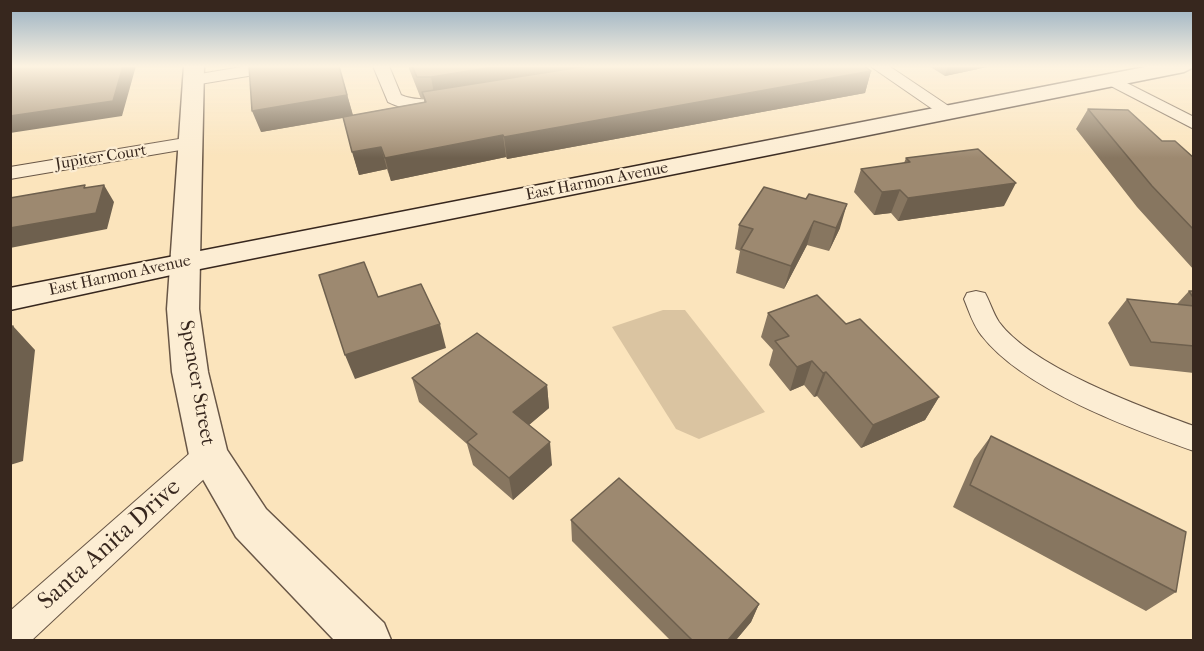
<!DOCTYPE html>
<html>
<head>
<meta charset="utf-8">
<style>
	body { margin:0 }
	#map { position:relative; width:1204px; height:651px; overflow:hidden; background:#fbe4bc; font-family:"IM FELL French Canon",serif }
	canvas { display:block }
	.frame { position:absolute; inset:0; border:12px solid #37271e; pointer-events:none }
</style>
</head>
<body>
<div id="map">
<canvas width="1204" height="651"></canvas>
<div class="frame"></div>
</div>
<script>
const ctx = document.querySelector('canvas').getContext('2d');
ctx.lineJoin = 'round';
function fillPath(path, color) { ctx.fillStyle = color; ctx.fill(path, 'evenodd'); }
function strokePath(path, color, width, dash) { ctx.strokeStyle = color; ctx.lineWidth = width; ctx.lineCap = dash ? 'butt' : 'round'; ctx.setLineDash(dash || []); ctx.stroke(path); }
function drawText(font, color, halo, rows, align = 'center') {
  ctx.font = font + ' "IM FELL French Canon",serif'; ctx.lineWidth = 4.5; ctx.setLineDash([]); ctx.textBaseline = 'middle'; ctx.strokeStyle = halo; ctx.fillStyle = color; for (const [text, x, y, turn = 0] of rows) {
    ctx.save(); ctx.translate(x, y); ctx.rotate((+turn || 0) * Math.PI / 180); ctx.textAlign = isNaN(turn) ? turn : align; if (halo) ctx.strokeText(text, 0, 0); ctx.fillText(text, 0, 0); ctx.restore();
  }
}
const green = new Path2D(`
	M 663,310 L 685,310 L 765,412 L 699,439 L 676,429 L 612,327 Z`);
const minor = new Path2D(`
	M 247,66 L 286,66 L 278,71 L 194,85 L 186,80 L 194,75 Z
	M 373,66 L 389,66 L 401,95 C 417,103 444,96 452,105 C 441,119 402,109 388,102 Z
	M 870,66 L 889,66 L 959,113 L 950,118 L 944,117 Z
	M 1113,76 L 1194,117 L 1194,129 L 1107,84 L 1105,81 L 1107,78 Z
	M 191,137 L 200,143 L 198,147 L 10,179 L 10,167 Z
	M 976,291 L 985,293 C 990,302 993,313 999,322 C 1032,367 1141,407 1194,426 L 1194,451 C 1131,429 1023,389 982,336 C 973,325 969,311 964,299 L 967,293 Z
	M 209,442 L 220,446 L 224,455 L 220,464 L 32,640 L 10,640 L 10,611 L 198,446 Z`);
const tertiary = new Path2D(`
	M 184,66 L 204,66 L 199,309 L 208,372 L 227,450 L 266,509 L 384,623 L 391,640 L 334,640 L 236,537 L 189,455 L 172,372 L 167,309 Z`);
const secondary = new Path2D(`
	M 1150,66 L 1194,67 L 1184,72 L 185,272 L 10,310 L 10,288 Z`);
const wall = new Path2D(`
	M 339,66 L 353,115 L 424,102 L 424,99 L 421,99 L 408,66 L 864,66 L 871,71 L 865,93 L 507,159 L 506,157 L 391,181 L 387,169 L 359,175 L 343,118 L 261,132 Z
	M 929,66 L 992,66 L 945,76 Z
	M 1088,109 L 1162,141 L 1194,158 L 1194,270 L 1137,207 L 1076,129 Z
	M 906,158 L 1004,206 L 898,221 L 891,213 L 874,215 L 854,192 L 861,169 L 904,163 Z
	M 764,187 L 840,228 L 829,251 L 807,245 L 784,289 L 736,273 L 740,251 L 735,249 L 739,225 Z
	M 1189,291 L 1194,291 L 1194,373 L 1130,366 L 1108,323 L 1127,299 L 1177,304 Z
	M 768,313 L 846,324 L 939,397 L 925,420 L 861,448 L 817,396 L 814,397 L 804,385 L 790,391 L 769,365 L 773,350 L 761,337 Z
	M 412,378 L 547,385 L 549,408 L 529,425 L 552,465 L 513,500 L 473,465 L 467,444 L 419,402 Z
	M 991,436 L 1176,592 L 1146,611 L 953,507 L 974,459 Z
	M 571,520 L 759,604 L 751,622 L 736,640 L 670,640 L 572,541 Z`);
const shadedWall = new Path2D(`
	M 123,66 L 136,66 L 122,116 L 10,133 L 10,116 Z
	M 339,66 L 353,116 L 261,132 L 252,111 Z
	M 500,66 L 629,66 L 435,99 L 431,77 Z
	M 948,66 L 992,66 L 945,76 Z
	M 871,71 L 865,93 L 507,159 L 504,137 Z
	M 503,135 L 506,157 L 391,181 L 385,158 Z
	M 381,147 L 387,169 L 359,175 L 352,152 Z
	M 1016,183 L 1004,206 L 898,221 L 908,198 Z
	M 104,185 L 114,202 L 107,229 L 10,248 L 10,228 Z
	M 900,190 L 891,213 L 874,215 L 882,192 Z
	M 847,204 L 840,228 L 829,251 L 836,228 Z
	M 814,221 L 807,245 L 784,289 L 791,266 Z
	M 440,324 L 446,348 L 355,379 L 345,355 Z
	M 13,326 L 35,350 L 23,461 L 10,465 L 10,345 Z
	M 812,361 L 804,385 L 790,391 L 797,367 Z
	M 826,372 L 817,396 L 814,397 L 823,373 Z
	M 547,385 L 549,408 L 517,435 L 513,412 Z
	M 939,397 L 925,420 L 861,448 L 873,425 Z
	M 550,442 L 552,465 L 513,500 L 509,478 Z
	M 759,604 L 751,622 L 736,640 L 728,640 Z`);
const building = new Path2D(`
	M 10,66 L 123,66 L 113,101 L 10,116 Z
	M 249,66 L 339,66 L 347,95 L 252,111 Z
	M 412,66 L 500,66 L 431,77 L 417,77 Z
	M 587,66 L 864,66 L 871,71 L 504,137 L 503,135 L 385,158 L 381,147 L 352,152 L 343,117 L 426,102 L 422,92 Z
	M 1088,109 L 1128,110 L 1162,141 L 1175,141 L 1194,158 L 1194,230 L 1152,186 Z
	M 978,149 L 1016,183 L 908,198 L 900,190 L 882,192 L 861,169 L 910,162 L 906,158 Z
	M 85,185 L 84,188 L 104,185 L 96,213 L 10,228 L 10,198 Z
	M 764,187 L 806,199 L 809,194 L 847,204 L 836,228 L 814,221 L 791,266 L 741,249 L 753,229 L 739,225 Z
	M 364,262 L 378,297 L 421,284 L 440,324 L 345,355 L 319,275 Z
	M 1189,291 L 1194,291 L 1194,299 Z
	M 817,295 L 846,324 L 860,319 L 939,397 L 873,425 L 826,372 L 823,373 L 812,361 L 797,367 L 775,341 L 789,336 L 768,313 Z
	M 1127,299 L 1194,306 L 1194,346 L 1151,342 Z
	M 13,326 L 10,345 L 10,327 Z
	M 477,333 L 547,385 L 513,412 L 550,442 L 509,478 L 467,442 L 477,434 L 412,378 Z
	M 991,436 L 1186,532 L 1176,592 L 970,485 Z
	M 619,478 L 759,604 L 728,640 L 692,640 L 571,520 Z`);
const farStreetnames = [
	["Jupiter Court",101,158,-9],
	["East Harmon Avenue",597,182,-11],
	["East Harmon Avenue",120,276,-12]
];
const streetNames = [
	["Spencer Street",196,383,80]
];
const nearStreetnames = [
	["Santa Anita Drive",110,545,-42]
];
fillPath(green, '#dac4a1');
strokePath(minor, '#685646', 2);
strokePath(tertiary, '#685646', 3);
strokePath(secondary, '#37271e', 3);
fillPath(minor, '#fcedd3');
fillPath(tertiary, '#fcedd3');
fillPath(secondary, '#fcedd3');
fillPath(wall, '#877660');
fillPath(shadedWall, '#6e604e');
fillPath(building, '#9d8970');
strokePath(building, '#6e604e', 1.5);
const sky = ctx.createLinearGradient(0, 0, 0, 158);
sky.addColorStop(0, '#95aec1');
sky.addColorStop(0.42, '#fdf3e1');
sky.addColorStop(1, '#fdf3e100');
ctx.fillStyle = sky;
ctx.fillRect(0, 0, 1204, 158);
drawText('16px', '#37271e', '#fcedd3', farStreetnames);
drawText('20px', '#37271e', '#fcedd3', streetNames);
drawText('24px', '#37271e', '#fcedd3', nearStreetnames);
</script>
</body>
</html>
